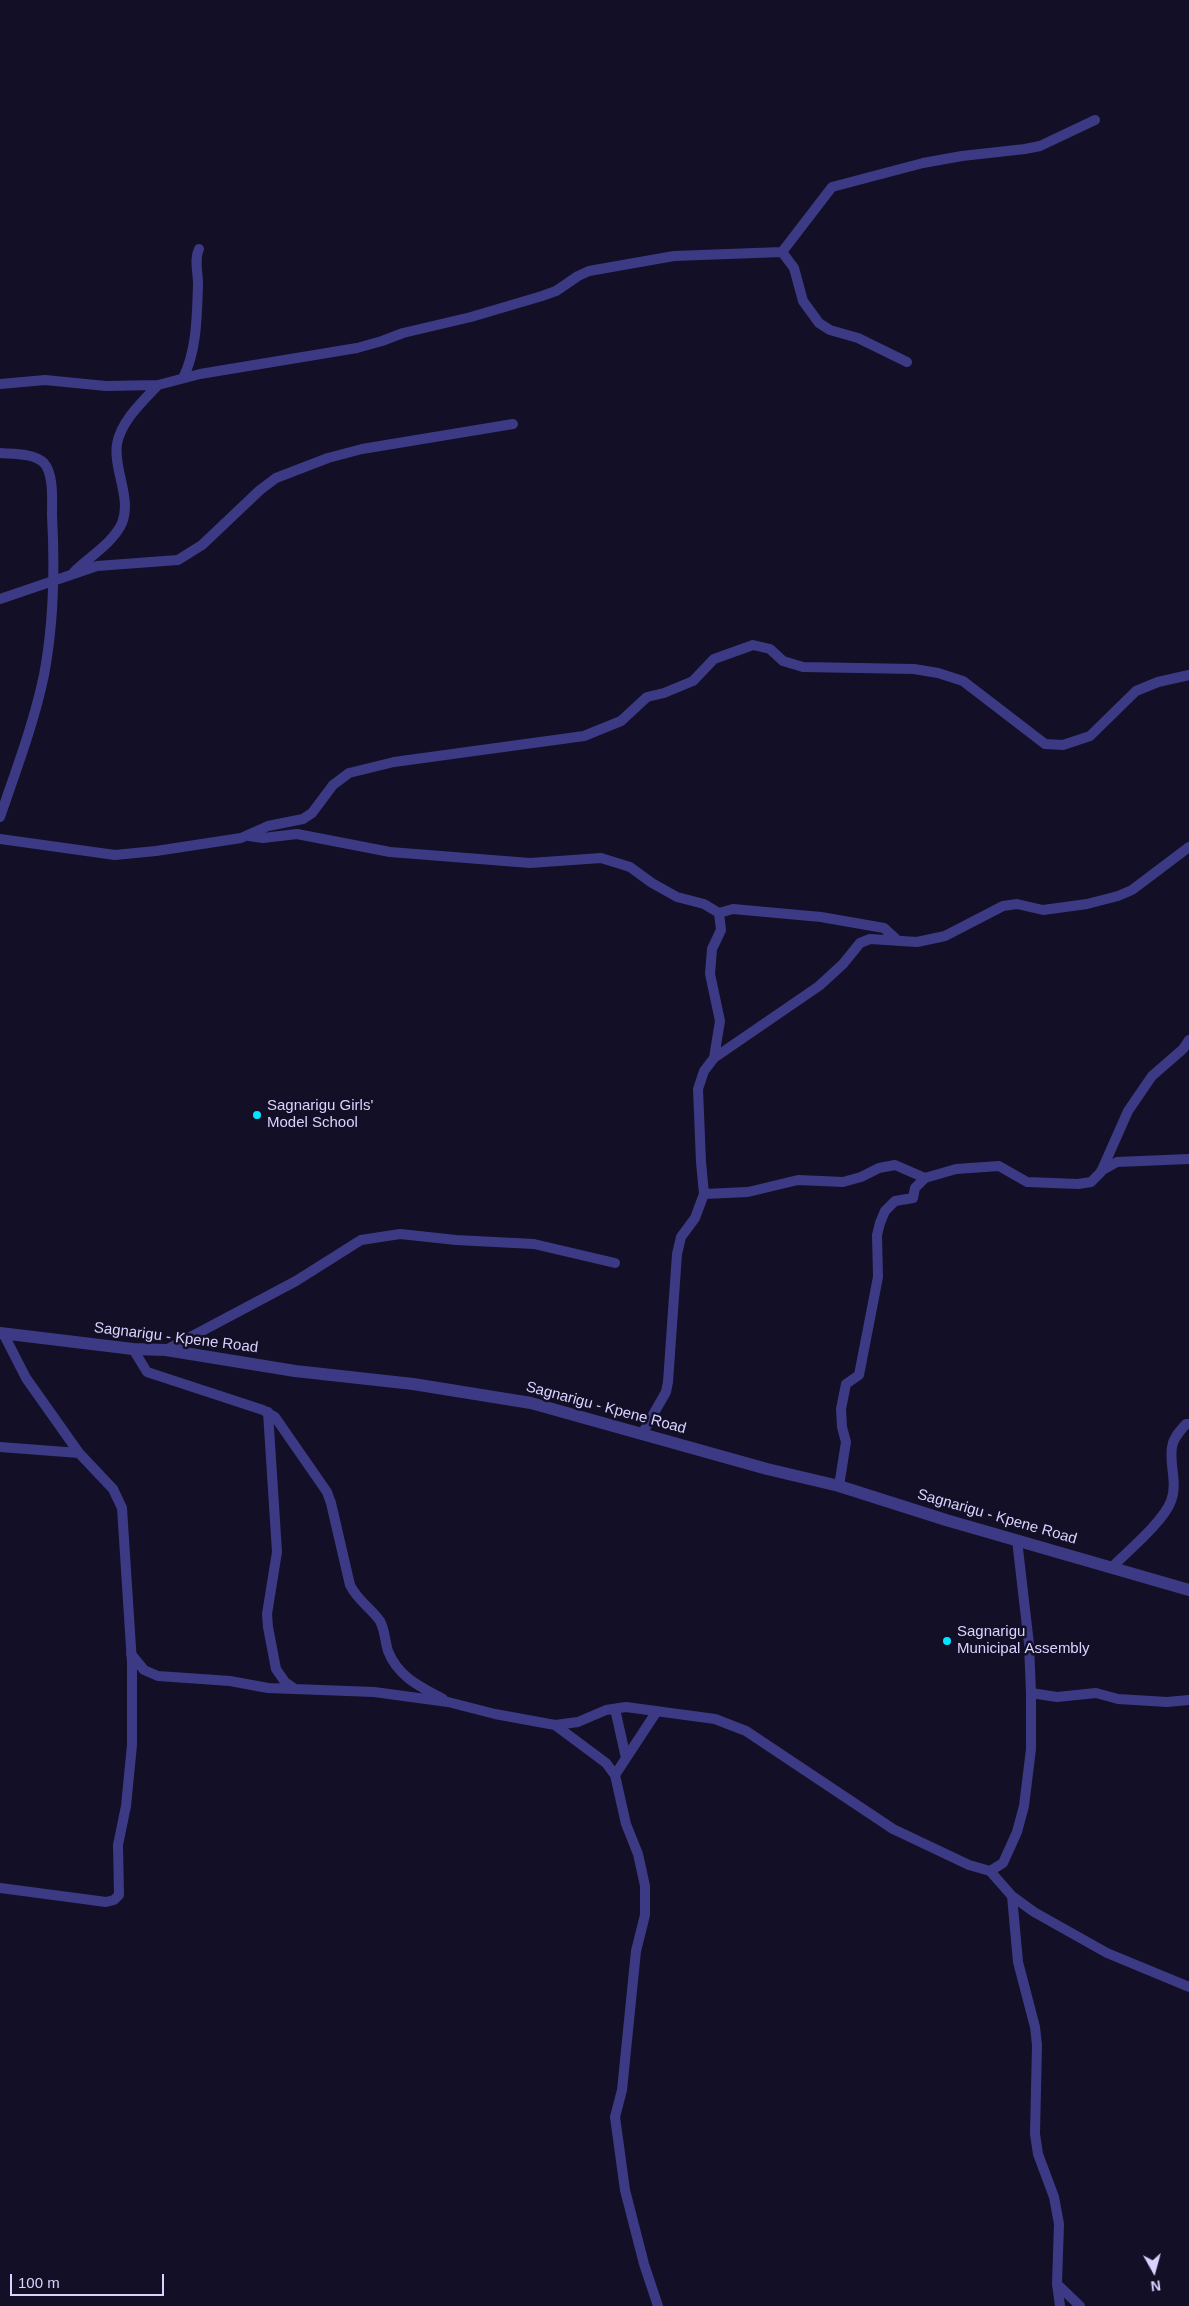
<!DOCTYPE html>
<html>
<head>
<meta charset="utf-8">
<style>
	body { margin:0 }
	#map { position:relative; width:1189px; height:2306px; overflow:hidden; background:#130f26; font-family:Arial,sans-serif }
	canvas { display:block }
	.north { position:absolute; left:1129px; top:2246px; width:50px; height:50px; -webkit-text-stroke:4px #130f26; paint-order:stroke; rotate:173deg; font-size:14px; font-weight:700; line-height:20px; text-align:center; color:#d9d4ff }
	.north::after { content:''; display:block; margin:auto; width:18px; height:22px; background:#d9d4ff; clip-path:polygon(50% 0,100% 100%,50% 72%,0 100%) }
	.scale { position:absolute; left:10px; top:2274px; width:154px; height:22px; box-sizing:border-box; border:2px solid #d9d4ff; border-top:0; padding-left:6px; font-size:15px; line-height:18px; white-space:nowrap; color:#d9d4ff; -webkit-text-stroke:4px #130f26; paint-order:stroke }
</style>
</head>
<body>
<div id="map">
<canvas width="1189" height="2306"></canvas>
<div class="north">N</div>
<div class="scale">100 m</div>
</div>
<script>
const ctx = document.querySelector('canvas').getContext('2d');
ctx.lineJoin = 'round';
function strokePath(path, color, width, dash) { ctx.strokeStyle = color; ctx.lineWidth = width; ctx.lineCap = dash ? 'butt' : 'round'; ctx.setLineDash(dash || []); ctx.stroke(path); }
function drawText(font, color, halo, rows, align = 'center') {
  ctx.font = font + ' Arial,sans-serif'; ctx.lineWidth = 5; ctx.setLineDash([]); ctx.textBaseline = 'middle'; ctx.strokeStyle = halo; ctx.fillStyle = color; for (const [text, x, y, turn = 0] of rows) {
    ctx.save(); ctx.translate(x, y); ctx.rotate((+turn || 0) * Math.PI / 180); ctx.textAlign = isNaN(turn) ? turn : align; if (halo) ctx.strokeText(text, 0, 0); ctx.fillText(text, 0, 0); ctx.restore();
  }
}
const minor = new Path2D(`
	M 782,252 L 794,268 L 803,301 L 819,323 L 830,330 L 858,338 L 907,362
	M 183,378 C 197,351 197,314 198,284 C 198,272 194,259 199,249
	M 0,384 L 45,380 L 106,386 L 158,385 L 200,374 L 357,348 L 382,341 L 403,333 L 471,317 L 542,296 L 556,291 L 578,276 L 589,271 L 674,256 L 782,252 L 832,187 L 923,163 L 962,156 L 1025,149 L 1040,146 L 1095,120
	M 0,453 C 13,454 34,453 44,463 C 54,474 52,501 52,515 C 55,569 54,622 44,675 C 34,723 16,770 0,817
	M 74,572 C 89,557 113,543 122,523 C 132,498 113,469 117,444 C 121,421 143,401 158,385
	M 0,599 L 97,566 L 178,560 L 202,545 L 260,490 L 276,478 L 328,458 L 362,449 L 513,424
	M 249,836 L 263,838 L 297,834 L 390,852 L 530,863 L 601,858 L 630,867 L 652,883 L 677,897 L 704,904 L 719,913 L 721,930 L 712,949 L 710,974 L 720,1021 L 714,1058 L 704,1071 L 698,1089 L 701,1162 L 704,1194 L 695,1218 L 681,1237 L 677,1254 L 668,1382 L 666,1392 L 642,1434
	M 0,839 L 115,855 L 156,851 L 241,838 L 268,826 L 303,819 L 312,813 L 333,785 L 349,773 L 394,762 L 584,736 L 621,721 L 647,697 L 664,693 L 693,681 L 714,659 L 753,645 L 770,649 L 783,661 L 803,667 L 914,669 L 938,673 L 963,681 L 1045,744 L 1063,745 L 1090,736 L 1136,691 L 1158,682 L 1189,675
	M 719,913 L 733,909 L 821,917 L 884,928 L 896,939
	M 714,1058 L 819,986 L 843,964 L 860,943 L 870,939 L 917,942 L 945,936 L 1003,906 L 1017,904 L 1043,910 L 1087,904 L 1118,896 L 1132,890 L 1189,847
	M 1101,1171 L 1117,1162 L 1189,1159
	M 704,1194 L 748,1192 L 798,1180 L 843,1182 L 861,1177 L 879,1168 L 895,1165 L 925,1178
	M 133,1349 L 147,1372 L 263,1410 L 275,1417 L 327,1492 L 331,1503 L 350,1585 C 357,1600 371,1608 380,1621 C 385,1630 385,1642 388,1651 C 398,1677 421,1687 443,1699
	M 166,1350 L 296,1281 L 361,1240 L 400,1234 L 456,1240 L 534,1244 L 615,1263
	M 268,1412 L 277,1552 L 267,1614 L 268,1627 L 276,1669 L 285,1682 L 295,1689
	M 0,1447 L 79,1453
	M 839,1486 L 846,1442 L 842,1427 L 841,1409 L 846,1384 L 859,1375 L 878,1277 L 877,1235 L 880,1223 L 885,1211 L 895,1201 L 913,1198 L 915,1188 L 925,1178 L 956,1169 L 999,1166 L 1027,1182 L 1078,1184 L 1091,1182 L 1101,1172 L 1128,1111 L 1152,1076 L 1183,1049 L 1189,1040
	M 1112,1567 C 1127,1552 1164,1521 1171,1501 C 1178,1483 1169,1465 1172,1447 C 1173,1438 1180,1431 1186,1424 L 1189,1424
	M 131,1654 L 144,1670 L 158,1676 L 230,1681 L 268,1688 L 374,1692 L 448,1702 L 495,1714 L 555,1725 L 578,1722 L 606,1710 L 626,1707 L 715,1719 L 746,1731 L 893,1829 L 969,1865 L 990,1871 L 1012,1896 L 1034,1912 L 1107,1953 L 1189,1987
	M 1031,1693 L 1057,1697 L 1096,1693 L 1118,1699 L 1167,1702 L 1189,1700
	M 615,1709 L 626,1758
	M 555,1725 L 606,1763 L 615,1775 L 626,1824 L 638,1854 L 645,1886 L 645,1915 L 636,1951 L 622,2090 L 615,2117 L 625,2190 L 644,2264 L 658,2306
	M 615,1775 L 657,1711
	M 990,1871 L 1003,1863 L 1017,1832 L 1024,1806 L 1031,1749 L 1031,1693 L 1029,1644 L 1017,1540
	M 0,1888 L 106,1902 L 114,1900 L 119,1895 L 118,1845 L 126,1806 L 132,1745 L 132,1663 L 122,1508 L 113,1489 L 79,1453 L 26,1378 L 3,1333
	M 1012,1896 L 1018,1962 L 1035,2027 L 1037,2045 L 1035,2134 L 1038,2154 L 1054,2197 L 1059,2224 L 1057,2284 L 1060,2306
	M 1057,2284 L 1080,2306`);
const tertiary = new Path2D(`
	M 0,1333 L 133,1349 L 166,1350 L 295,1371 L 413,1384 L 531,1403 L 767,1469 L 839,1486 L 946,1520 L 1189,1590`);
const markers = [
	[257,1115,5,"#00e5ff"],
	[947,1641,5,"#00e5ff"]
];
const poiNames = [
	["Sagnarigu Girls'",267,1106],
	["Model School",267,1123],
	["Sagnarigu",957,1632],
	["Municipal Assembly",957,1649]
];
const streetNames = [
	["Sagnarigu - Kpene Road",176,1338,7],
	["Sagnarigu - Kpene Road",606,1408,15],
	["Sagnarigu - Kpene Road",997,1517,16]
];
strokePath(minor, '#3d3a85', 10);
strokePath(tertiary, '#3d3a85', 12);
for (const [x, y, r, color] of markers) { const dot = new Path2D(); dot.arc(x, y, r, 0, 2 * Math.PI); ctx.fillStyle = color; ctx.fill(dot); strokePath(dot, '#130f26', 2); }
drawText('15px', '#d9d4ff', '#130f26', poiNames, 'left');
drawText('15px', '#d9d4ff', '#130f26', streetNames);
</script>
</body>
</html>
